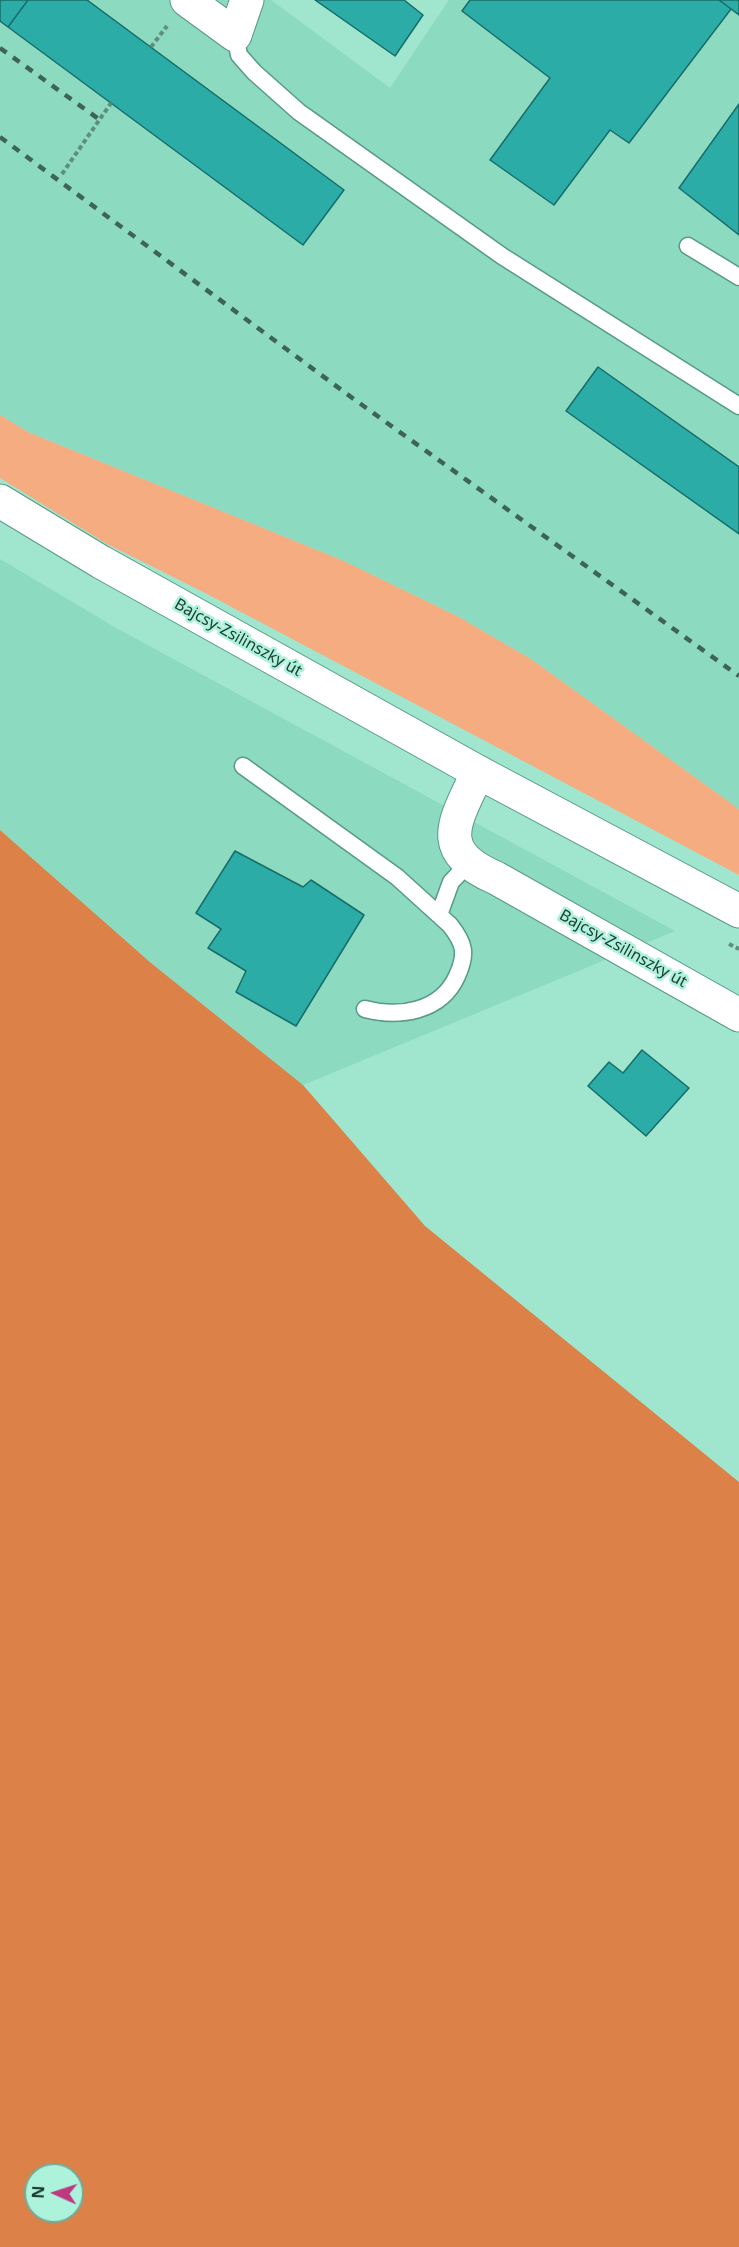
<!DOCTYPE html>
<html>
<head>
<meta charset="utf-8">
<style>
	body { margin:0 }
	#map { position:relative; width:739px; height:2247px; overflow:hidden; background:#a0e5cd; font-family:"Noto Sans",sans-serif }
	canvas { display:block }
	.north { position:absolute; left:24px; top:2163px; width:60px; height:60px; box-sizing:border-box; background:#adf2da; border:2px solid #74a997; border-radius:50%; rotate:273deg; font-size:16px; font-weight:700; line-height:24px; text-align:center; color:#1f3b32 }
	.north::after { content:''; display:block; margin:auto; width:21px; height:27px; background:#bd3a80; clip-path:polygon(50% 0,100% 100%,50% 72%,0 100%) }
</style>
</head>
<body>
<div id="map">
<canvas width="739" height="2247"></canvas>
<div class="north">N</div>
</div>
<script>
const ctx = document.querySelector('canvas').getContext('2d');
ctx.lineJoin = 'round';
function fillPath(path, color) { ctx.fillStyle = color; ctx.fill(path, 'evenodd'); }
function strokePath(path, color, width, dash) { ctx.strokeStyle = color; ctx.lineWidth = width; ctx.lineCap = dash ? 'butt' : 'round'; ctx.setLineDash(dash || []); ctx.stroke(path); }
function drawText(font, color, halo, rows, align = 'center') {
  ctx.font = font + ' "Noto Sans",sans-serif'; ctx.lineWidth = 5; ctx.setLineDash([]); ctx.textBaseline = 'middle'; ctx.strokeStyle = halo; ctx.fillStyle = color; for (const [text, x, y, turn = 0] of rows) {
    ctx.save(); ctx.translate(x, y); ctx.rotate((+turn || 0) * Math.PI / 180); ctx.textAlign = isNaN(turn) ? turn : align; if (halo) ctx.strokeText(text, 0, 0); ctx.fillText(text, 0, 0); ctx.restore();
  }
}
const built = new Path2D(`
	M 0,0 L 271,0 L 390,88 L 449,0 L 739,0 L 739,809 L 531,659 L 459,617 L 344,561 L 28,432 L 0,415 Z
	M 0,559 L 118,629 L 675,931 L 303,1085 L 151,963 L 0,830 Z`);
const green = new Path2D(`
	M 0,415 L 28,432 L 344,561 L 459,617 L 531,659 L 739,809 L 739,875 L 207,594 L 107,544 L 0,478 Z`);
const forest = new Path2D(`
	M 0,830 L 151,963 L 303,1085 L 425,1226 L 739,1482 L 739,2247 L 0,2247 ZM 36,2175 L 72,2175 L 72,2211 L 36,2211 Z`);
const building = new Path2D(`
	M 0,0 L 28,0 L 8,27 L 0,21 Z
	M 28,0 L 87,0 L 344,190 L 303,245 L 8,27 Z
	M 315,0 L 404,0 L 423,15 L 395,56 Z
	M 470,0 L 719,0 L 731,9 L 629,143 L 610,130 L 554,205 L 490,160 L 550,78 L 462,11 Z
	M 719,0 L 739,0 L 739,15 Z
	M 739,104 L 739,235 L 679,188 Z
	M 598,367 L 739,467 L 739,534 L 566,411 Z
	M 235,851 L 303,887 L 311,880 L 364,915 L 296,1026 L 236,992 L 246,971 L 208,948 L 221,929 L 196,913 Z
	M 642,1050 L 689,1088 L 646,1136 L 588,1086 L 609,1062 L 623,1073 Z`);
const path = new Path2D(`
	M 151,47 L 167,26
	M 62,174 L 111,103
	M 729,944 L 739,949`);
const service = new Path2D(`
	M 235,35 L 239,55 L 254,72 L 299,112 L 502,256 L 739,406
	M 688,246 L 739,277
	M 243,766 L 397,877 L 450,925 C 465,944 467,954 457,976 C 441,1012 399,1018 365,1009
	M 439,915 L 451,882 L 469,863`);
const minor = new Path2D(`
	M 478,772 C 456,820 432,851 496,878 L 739,1015`);
const tertiary = new Path2D(`
	M 187,0 L 235,35 L 247,0`);
const primary = new Path2D(`
	M 0,501 L 101,562 L 478,772 L 739,911`);
const rail = new Path2D(`
	M 0,48 L 100,120
	M 0,137 L 351,397 L 739,676`);
const streetNames = [
	["Bajcsy-Zsilinszky út",238,638,29],
	["Bajcsy-Zsilinszky út",623,949,29]
];
fillPath(built, '#8cdac0');
fillPath(green, '#f6ac81');
fillPath(forest, '#dc8147');
fillPath(building, '#2baca7');
strokePath(building, '#176d6a', 1.5);
strokePath(service, '#579a85', 19);
strokePath(minor, '#579a85', 35);
strokePath(tertiary, '#579a85', 35);
strokePath(primary, '#579a85', 35);
strokePath(path, '#5e8e7e', 4, [4.5, 3]);
strokePath(service, '#fff', 16);
strokePath(minor, '#fff', 33);
strokePath(tertiary, '#fff', 33);
strokePath(primary, '#fff', 33);
strokePath(rail, '#3e6357', 4.5, [8, 8]);
drawText('16px', '#1f3b32', '#adf2da', streetNames);
</script>
</body>
</html>
